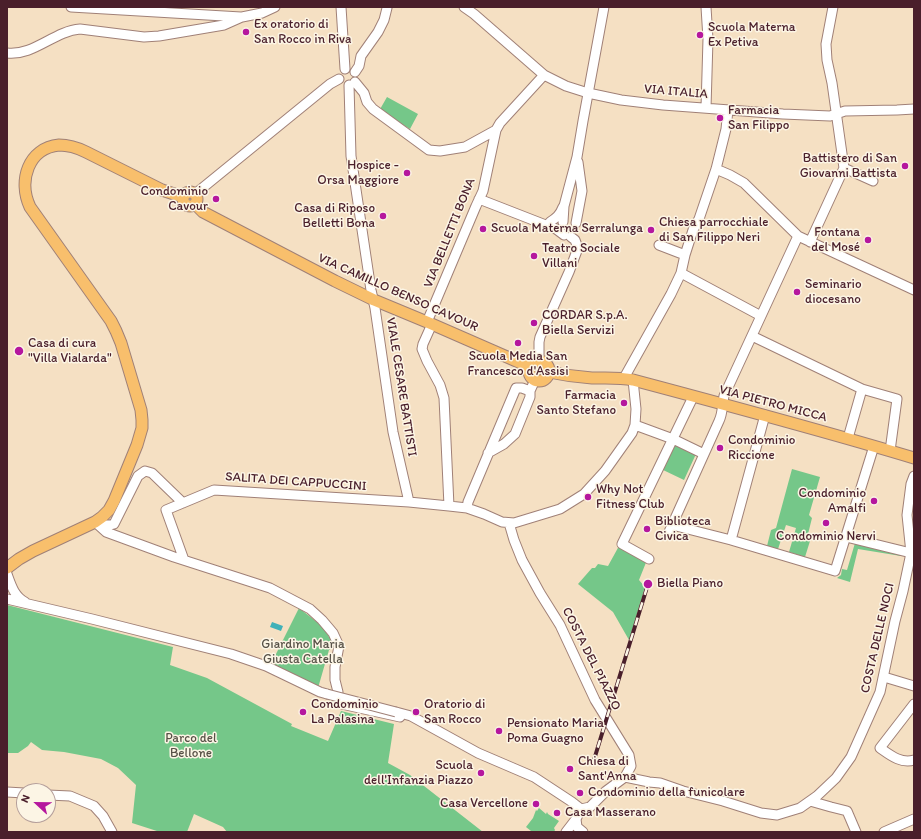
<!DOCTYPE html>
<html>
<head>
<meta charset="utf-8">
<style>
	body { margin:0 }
	#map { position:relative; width:921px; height:839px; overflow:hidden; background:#f5e0c3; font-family:Itim,sans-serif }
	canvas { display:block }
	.frame { position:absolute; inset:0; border:8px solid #4a1f2b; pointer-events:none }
	.north { position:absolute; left:16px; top:783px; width:40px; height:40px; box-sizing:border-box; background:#fcf5e5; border:1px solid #b59f9b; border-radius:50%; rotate:292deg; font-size:11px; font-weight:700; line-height:16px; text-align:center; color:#4a1f2b }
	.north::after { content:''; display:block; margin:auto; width:14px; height:18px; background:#b5179e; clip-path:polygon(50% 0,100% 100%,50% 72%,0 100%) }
</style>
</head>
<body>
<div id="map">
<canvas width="921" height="839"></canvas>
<div class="frame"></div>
<div class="north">N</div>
</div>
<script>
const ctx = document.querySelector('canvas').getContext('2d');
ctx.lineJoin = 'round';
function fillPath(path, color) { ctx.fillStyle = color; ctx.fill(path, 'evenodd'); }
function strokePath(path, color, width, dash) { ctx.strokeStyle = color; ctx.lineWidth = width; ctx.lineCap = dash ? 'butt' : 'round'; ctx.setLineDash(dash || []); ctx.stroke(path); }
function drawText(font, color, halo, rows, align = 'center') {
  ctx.font = font + ' Itim,sans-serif'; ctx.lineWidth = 3; ctx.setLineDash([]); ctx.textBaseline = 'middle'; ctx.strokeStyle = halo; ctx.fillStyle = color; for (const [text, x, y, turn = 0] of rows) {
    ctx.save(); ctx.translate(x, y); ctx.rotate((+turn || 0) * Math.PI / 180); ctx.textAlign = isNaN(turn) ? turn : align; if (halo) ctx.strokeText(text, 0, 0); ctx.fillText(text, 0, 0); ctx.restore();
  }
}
const green = new Path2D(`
	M 387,97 L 418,114 L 410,129 L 379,111 Z
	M 673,444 L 696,454 L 684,480 L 661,469 Z
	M 792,469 L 820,477 L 809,515 L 812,518 L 807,538 L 810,541 L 805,557 L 789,552 L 796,528 L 786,525 L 778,549 L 767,546 L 771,530 L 776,528 Z
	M 855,543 L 902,555 L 901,556 L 858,549 L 850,582 L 837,578 L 841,575 L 842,569 L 847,570 Z
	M 619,546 L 647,560 L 639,580 L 645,587 L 629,640 L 613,612 L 578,584 L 592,568 L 595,568 L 598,564 L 608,566 Z
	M 7,605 L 173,647 L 170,665 L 207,678 L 292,724 L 291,726 L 328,741 L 341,711 L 394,724 L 388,763 L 410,775 L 483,832 L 227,832 L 223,827 L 194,814 L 187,832 L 160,832 L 132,823 L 136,785 L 118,768 L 101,759 L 64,752 L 42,750 L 31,742 L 28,746 L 18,753 L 7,753 Z
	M 299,608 L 322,626 L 335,646 L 329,650 L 318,688 L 271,664 Z
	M 539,808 L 546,814 L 547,812 L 548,814 L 559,821 L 554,828 L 555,830 L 554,832 L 530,832 L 531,831 L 526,827 L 533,818 L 536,810 L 537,811 Z`);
const water = new Path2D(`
	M 272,622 L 283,626 L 281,631 L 270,627 Z`);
const minor = new Path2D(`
	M 71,7 L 241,17
	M 341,7 L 345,69
	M 464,7 L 474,14 L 544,75 L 566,86 L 588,93 L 621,100 L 663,105 L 783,114 L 830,116 L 845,111 L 897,110 L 914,109
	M 7,53 C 34,56 54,31 80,29 L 144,37 L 159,36 L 224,25 L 242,17 L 262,13 L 275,7
	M 355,72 L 359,66 L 361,56 L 378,32 L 384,20 L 387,8
	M 355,82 L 364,93 L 367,102 L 373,109 L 429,150 L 440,151 L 465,147 L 496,130
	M 349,85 L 351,156 L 371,290 L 375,308 L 393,432 L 409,502
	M 706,108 L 708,39 L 706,7
	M 844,168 L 873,181
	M 716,169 L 730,175 L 744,183 L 798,236 L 914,290
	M 195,194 L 330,84 L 339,79
	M 479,199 L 556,229 L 564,235
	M 550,222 C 556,218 560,215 563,207
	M 563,222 L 564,206 L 577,157 L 583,121 L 604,7
	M 576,223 L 582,191 L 578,162
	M 810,242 L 844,168 L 832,83 L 827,60 L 826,44 L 833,7
	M 659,245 L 685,255
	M 681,273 L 761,316
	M 427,322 L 476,206 L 483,191 L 496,130 L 500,123 L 544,75
	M 432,324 L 423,344 L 422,349 L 427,361 L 440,385 L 444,398 L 449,506
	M 752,336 L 862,389 L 848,438
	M 539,361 L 539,342 L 540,337 L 569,272 L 578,248 L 575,240 L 571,237
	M 624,378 L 671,294 L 681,273 L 685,255 L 693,230 L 699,219 L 716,169 L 726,129 L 728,110
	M 862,389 L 897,399 L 890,451
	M 635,425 L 673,439 L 704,454
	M 488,453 L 504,444 L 515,434 L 530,397 L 530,391 L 535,380
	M 914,476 L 911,484 L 907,515 L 911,553 L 914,556
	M 467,508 L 468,502 L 516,388 L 522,388 L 530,391
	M 95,522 L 106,532 L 174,557 L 270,588 L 310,609 L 322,620 L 333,633 L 339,646 L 335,667 L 335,680 L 338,692
	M 97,523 C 104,525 108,526 114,524 L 138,476 L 145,471 L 152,473 L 183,503
	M 509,523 L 514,540 L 522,560 L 540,593 L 560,625 L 595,700 L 629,755 L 631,766 L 625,777 L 606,791 L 590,807 L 581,809
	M 672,525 L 731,540 L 835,571 L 874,446
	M 668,534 L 719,421 C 723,413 722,405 724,396 L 798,236
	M 731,540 L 765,415
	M 649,559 L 622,544 L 693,397
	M 184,560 L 166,510 L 214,490 L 409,502 L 449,506 L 467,508 L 484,514 L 502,522 L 514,523 L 560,509 L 584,494 L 605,471 L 632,433 L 635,425 L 636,409 L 633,380
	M 7,574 C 11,585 14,596 25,602
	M 7,599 L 92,619 L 231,654 L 266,666 L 320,692 L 327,694
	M 884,677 L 914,686
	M 337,701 L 337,703 L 400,717
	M 914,704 L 880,748 C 890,755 901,764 914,760
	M 396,712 L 411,716 L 478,753 L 534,777 L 572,802 L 581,809 L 576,819 L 577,827 L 583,832
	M 625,777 L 649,782 L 660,783 L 683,791 L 723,801 L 761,813 L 777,815 L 800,808 L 817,796 L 836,778 L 851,757 L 880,692 L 895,621 L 903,591 L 911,553 L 846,537
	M 7,792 L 24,793
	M 48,795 L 70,796 L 94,806 L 103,816 L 112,832
	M 810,801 L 831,807 L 847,811 L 856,832
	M 566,832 L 576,819
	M 884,832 L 914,819`);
const major = new Path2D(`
	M183 199a7 7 0 1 1 14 0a7 7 0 1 1-14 0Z
	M 195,204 L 203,212 L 335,281 L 374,300 L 427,322 L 530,367
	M529 371a10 10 0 1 1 20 0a10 10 0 1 1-20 0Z
	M 549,372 C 563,375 577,377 592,378 C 606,378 619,377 633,380 C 727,405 821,430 914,458
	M 7,568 L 19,559 L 33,551 L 95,522 L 102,517 L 109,510 L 114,501 L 137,445 L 142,428 L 142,420 L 141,410 L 121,343 L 116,331 L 111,321 L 30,207 C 18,181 28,148 59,145 C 69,145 78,148 86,152 L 162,190 L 183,197`);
const rail = new Path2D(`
	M 593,763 L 648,584`);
const minorBridge = new Path2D(`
	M 327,694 L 396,712`);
const markers = [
	[246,32,4,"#b5179e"],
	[700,35,4,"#b5179e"],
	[720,118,4,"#b5179e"],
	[905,166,4,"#b5179e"],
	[407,173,4,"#b5179e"],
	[216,199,4,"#b5179e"],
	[383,216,4,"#b5179e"],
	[483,229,4,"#b5179e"],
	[651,230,4,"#b5179e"],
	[868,240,4,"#b5179e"],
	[534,256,4,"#b5179e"],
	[797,292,4,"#b5179e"],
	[534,323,4,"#b5179e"],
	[518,343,4,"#b5179e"],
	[19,351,5,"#b5179e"],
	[624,403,4,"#b5179e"],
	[720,448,4,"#b5179e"],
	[588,497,4,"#b5179e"],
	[874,501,4,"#b5179e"],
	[826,523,4,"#b5179e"],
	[647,529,4,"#b5179e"],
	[648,584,5,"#b5179e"],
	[303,712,4,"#b5179e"],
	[416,712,4,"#b5179e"],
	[499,731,4,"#b5179e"],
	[570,769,4,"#b5179e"],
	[481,773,4,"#b5179e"],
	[580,793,4,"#b5179e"],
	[536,804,4,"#b5179e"],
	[557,813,4,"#b5179e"]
];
const poiNames = [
	["Ex oratorio di",254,25],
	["San Rocco in Riva",254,40],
	["Scuola Materna",708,28],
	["Ex Petiva",708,43],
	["Farmacia",728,111],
	["San Filippo",728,126],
	["Battistero di San",897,159,"right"],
	["Giovanni Battista",897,174,"right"],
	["Hospice -",399,166,"right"],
	["Orsa Maggiore",399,181,"right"],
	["Condominio",208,192,"right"],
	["Cavour",208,207,"right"],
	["Casa di Riposo",375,209,"right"],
	["Belletti Bona",375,224,"right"],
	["Chiesa parrocchiale",659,223],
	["di San Filippo Neri",659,238],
	["Scuola Materna Serralunga",491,229],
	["Fontana",860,233,"right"],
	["del Mosé",860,248,"right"],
	["Teatro Sociale",542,249],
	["Villani",542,264],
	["Seminario",805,285],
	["diocesano",805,300],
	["CORDAR S.p.A.",542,316],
	["Biella Servizi",542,331],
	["Casa di cura",28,344],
	["\"Villa Vialarda\"",28,359],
	["Scuola Media San",518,357,"center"],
	["Francesco d'Assisi",518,372,"center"],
	["Farmacia",616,396,"right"],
	["Santo Stefano",616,411,"right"],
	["Condominio",728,441],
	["Riccione",728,456],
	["Why Not",596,490],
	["Fitness Club",596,505],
	["Condominio",866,494,"right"],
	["Amalfi",866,509,"right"],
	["Biblioteca",655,522],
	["Civica",655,537],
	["Condominio Nervi",826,537,"center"],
	["Biella Piano",657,584],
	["Condominio",311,705],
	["La Palasina",311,720],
	["Oratorio di",424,705],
	["San Rocco",424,720],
	["Pensionato Maria",507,724],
	["Poma Guagno",507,739],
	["Chiesa di",578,762],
	["Sant'Anna",578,777],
	["Scuola",473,766,"right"],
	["dell'Infanzia Piazzo",473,781,"right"],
	["Condominio della funicolare",588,793],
	["Casa Vercellone",528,804,"right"],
	["Casa Masserano",565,813]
];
const streetNames = [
	["VIA ITALIA",676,92,5],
	["VIA BELLETTI BONA",450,233,-68],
	["VIA CAMILLO BENSO CAVOUR",398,293,24],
	["VIALE CESARE BATTISTI",401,387,81],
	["VIA PIETRO MICCA",773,404,15],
	["SALITA DEI CAPPUCCINI",296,482,4],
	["COSTA DELLE NOCI",878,638,-77],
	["COSTA DEL PIAZZO",591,659,63]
];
const parkNames = [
	["Giardino Maria",303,645],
	["Giusta Catella",303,660],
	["Parco del",191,739],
	["Bellone",191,754]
];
fillPath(green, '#75c789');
fillPath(water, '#40b1b8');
strokePath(minor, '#a08077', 11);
strokePath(major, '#a08077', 13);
strokePath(minor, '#fff', 9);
strokePath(major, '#f8bf6c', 11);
strokePath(rail, '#4a1f2b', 4);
strokePath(rail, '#fcf5e5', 2.5, [8]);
strokePath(minorBridge, '#a08077', 11, []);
strokePath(minorBridge, '#fff', 9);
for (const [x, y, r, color] of markers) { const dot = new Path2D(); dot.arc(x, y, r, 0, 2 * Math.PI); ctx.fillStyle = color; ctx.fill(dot); strokePath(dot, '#fcf5e5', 1.5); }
drawText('13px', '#4a1f2b', '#fcf5e5', poiNames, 'left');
drawText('13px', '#4a1f2b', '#fcf5e5', streetNames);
drawText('13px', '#575147', '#fcf5e5', parkNames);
</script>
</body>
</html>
